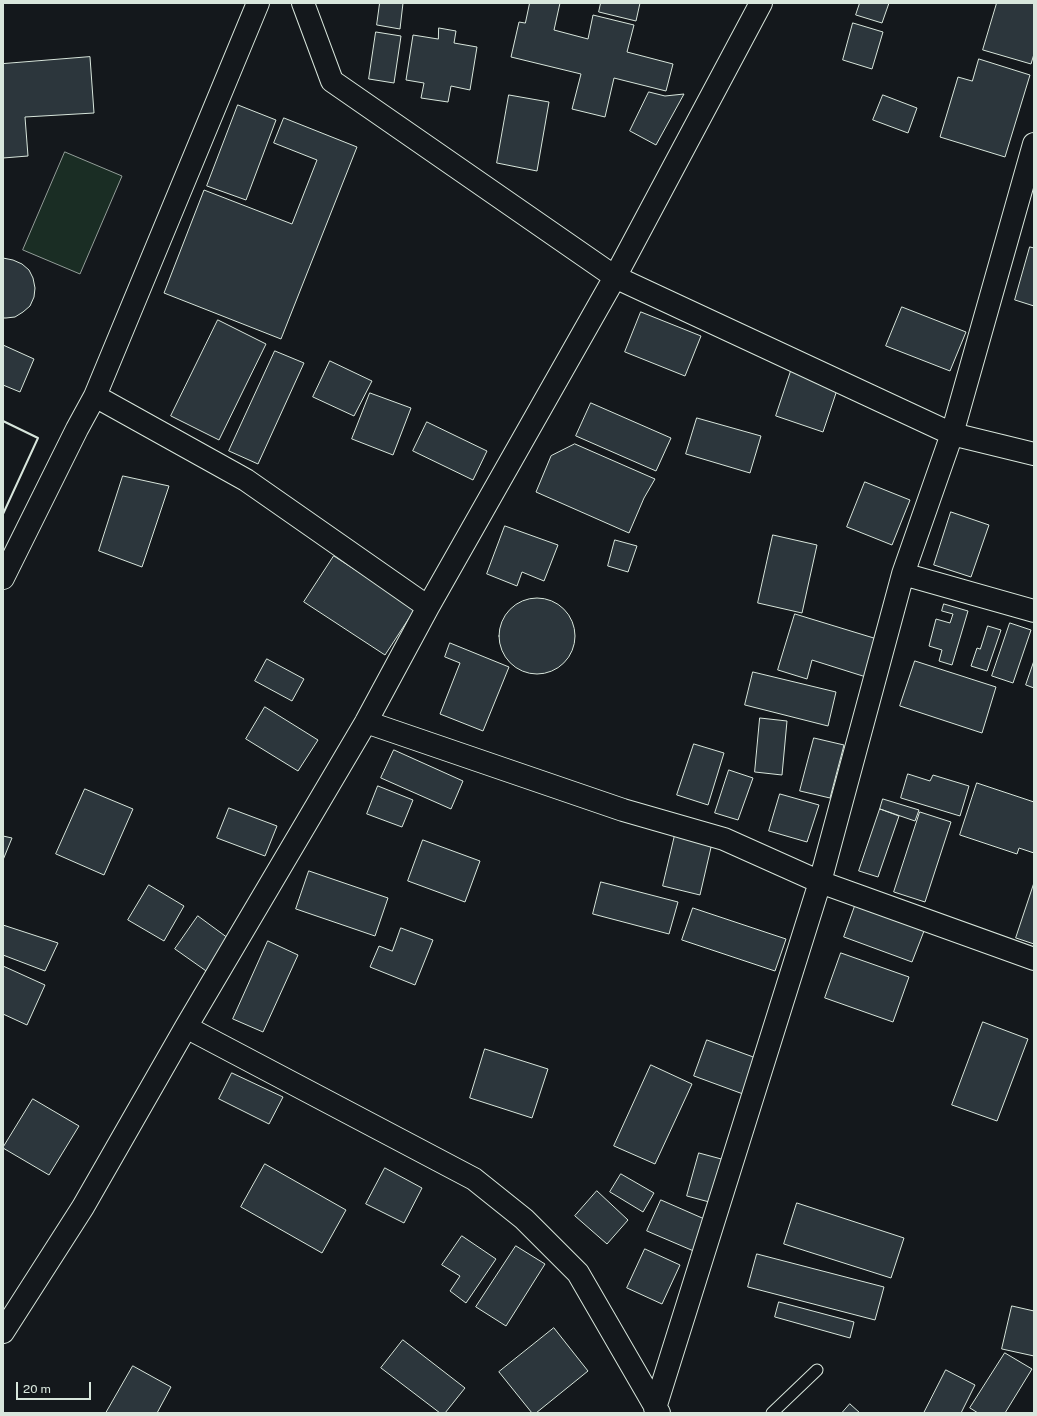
<!DOCTYPE html>
<html>
<head>
<meta charset="utf-8">
<style>
	body { margin:0 }
	#map { position:relative; width:1037px; height:1416px; overflow:hidden; background:#14181c; font-family:"Public Sans",sans-serif }
	canvas { display:block }
	.frame { position:absolute; inset:0; border:4px solid #d8e6dc; pointer-events:none }
	.scale { position:absolute; left:16px; top:1382px; width:75px; height:18px; box-sizing:border-box; border:2px solid #d8e6dc; border-top:0; padding-left:5px; font-size:12px; line-height:14px; white-space:nowrap; color:#d8e6dc; -webkit-text-stroke:3px #14181c; paint-order:stroke }
</style>
</head>
<body>
<div id="map">
<canvas width="1037" height="1416"></canvas>
<div class="frame"></div>
<div class="scale">20 m</div>
</div>
<script>
const ctx = document.querySelector('canvas').getContext('2d');
ctx.lineJoin = 'round';
function fillPath(path, color) { ctx.fillStyle = color; ctx.fill(path, 'evenodd'); }
function strokePath(path, color, width, dash) { ctx.strokeStyle = color; ctx.lineWidth = width; ctx.lineCap = dash ? 'butt' : 'round'; ctx.setLineDash(dash || []); ctx.stroke(path); }
const green = new Path2D(`
	M 65,152 L 122,176 L 80,274 L 23,250 Z`);
const building = new Path2D(`
	M 380,3 L 403,3 L 400,29 L 377,25 Z
	M 530,3 L 560,3 L 554,30 L 588,39 L 593,15 L 634,25 L 627,52 L 673,64 L 666,91 L 614,78 L 605,117 L 572,109 L 581,74 L 511,57 L 519,22 L 525,23 Z
	M 601,3 L 640,3 L 636,21 L 599,12 Z
	M 860,3 L 889,3 L 882,23 L 856,15 Z
	M 997,3 L 1034,3 L 1034,54 L 1031,64 L 983,50 Z
	M 853,23 L 883,32 L 872,69 L 843,60 Z
	M 439,28 L 456,31 L 454,43 L 477,47 L 470,90 L 451,86 L 448,102 L 421,98 L 424,83 L 406,80 L 413,35 L 438,39 Z
	M 376,32 L 401,36 L 394,83 L 369,79 Z
	M 90,57 L 94,113 L 25,117 L 28,156 L 3,158 L 3,64 Z
	M 979,59 L 1030,75 L 1005,157 L 940,137 L 958,77 L 972,81 Z
	M 649,92 L 665,96 L 684,94 L 656,145 L 630,131 Z
	M 509,95 L 549,102 L 537,171 L 497,163 Z
	M 883,95 L 917,108 L 908,133 L 873,120 Z
	M 238,105 L 276,120 L 246,200 L 207,186 Z
	M 284,118 L 357,147 L 281,339 L 164,293 L 204,190 L 292,224 L 317,160 L 274,143 Z
	M 1030,247 L 1034,248 L 1034,306 L 1015,300 Z
	M 3,258 L 13,260 L 22,264 L 29,270 L 33,278 L 35,288 L 34,297 L 30,306 L 23,312 L 15,317 L 6,318 L 3,318 Z
	M 902,307 L 966,332 L 950,371 L 886,346 Z
	M 641,312 L 701,336 L 685,376 L 625,352 Z
	M 218,320 L 266,344 L 219,440 L 171,416 Z
	M 3,345 L 34,359 L 20,392 L 3,385 Z
	M 275,351 L 304,363 L 258,464 L 229,451 Z
	M 330,361 L 372,381 L 354,416 L 313,397 Z
	M 791,371 L 838,387 L 823,432 L 776,416 Z
	M 370,393 L 411,408 L 393,455 L 352,439 Z
	M 591,403 L 671,438 L 656,471 L 576,436 Z
	M 697,418 L 761,436 L 750,473 L 686,454 Z
	M 427,422 L 487,451 L 473,480 L 413,451 Z
	M 575,444 L 655,479 L 644,498 L 629,533 L 536,492 L 551,456 Z
	M 123,476 L 169,486 L 142,567 L 99,551 Z
	M 865,482 L 910,500 L 892,545 L 847,527 Z
	M 951,512 L 989,525 L 971,577 L 934,565 Z
	M 505,526 L 558,545 L 544,581 L 522,572 L 517,586 L 487,574 Z
	M 773,535 L 817,545 L 802,613 L 758,603 Z
	M 615,540 L 637,546 L 628,572 L 608,566 Z
	M 334,556 L 415,609 L 385,655 L 304,602 Z
	M499 636a38 38 0 1 1 76 0a38 38 0 1 1-76 0Z
	M 944,604 L 968,611 L 952,665 L 939,661 L 942,650 L 929,646 L 936,619 L 950,623 L 953,614 L 942,611 Z
	M 795,614 L 877,639 L 866,677 L 812,660 L 807,679 L 778,670 Z
	M 1010,623 L 1031,630 L 1013,683 L 992,676 Z
	M 988,626 L 1001,630 L 987,671 L 971,666 L 977,648 L 980,649 Z
	M 450,643 L 509,667 L 483,731 L 440,714 L 460,663 L 445,657 Z
	M 267,659 L 304,679 L 292,701 L 255,681 Z
	M 915,661 L 996,687 L 982,733 L 900,706 Z
	M 1034,661 L 1034,688 L 1026,685 Z
	M 753,672 L 836,692 L 828,726 L 745,705 Z
	M 265,707 L 318,740 L 298,771 L 246,739 Z
	M 760,718 L 787,721 L 782,775 L 755,772 Z
	M 814,738 L 844,745 L 830,798 L 800,791 Z
	M 694,744 L 724,753 L 708,805 L 677,795 Z
	M 394,750 L 463,781 L 451,809 L 381,778 Z
	M 729,770 L 753,778 L 738,820 L 715,813 Z
	M 908,774 L 930,781 L 933,775 L 969,786 L 960,816 L 901,798 Z
	M 977,783 L 1034,802 L 1034,853 L 1019,848 L 1017,854 L 960,835 Z
	M 378,786 L 413,800 L 402,827 L 367,814 Z
	M 85,789 L 133,809 L 104,875 L 56,854 Z
	M 780,794 L 819,805 L 807,842 L 769,831 Z
	M 883,799 L 919,810 L 915,821 L 880,809 Z
	M 229,808 L 277,826 L 265,856 L 217,838 Z
	M 880,809 L 899,816 L 878,877 L 859,871 Z
	M 920,812 L 951,822 L 925,902 L 894,892 Z
	M 675,835 L 712,843 L 700,895 L 663,886 Z
	M 3,836 L 12,838 L 3,860 Z
	M 423,840 L 480,861 L 465,902 L 408,881 Z
	M 309,871 L 388,898 L 375,936 L 296,909 Z
	M 601,882 L 678,902 L 669,934 L 593,914 Z
	M 1034,883 L 1034,944 L 1016,938 Z
	M 149,885 L 184,906 L 164,941 L 128,920 Z
	M 855,906 L 924,931 L 912,962 L 844,937 Z
	M 693,908 L 786,939 L 775,971 L 682,940 Z
	M 198,916 L 232,941 L 209,973 L 175,949 Z
	M 3,925 L 58,943 L 45,971 L 3,955 Z
	M 401,928 L 433,940 L 415,985 L 370,967 L 379,946 L 392,951 Z
	M 268,941 L 298,955 L 263,1032 L 233,1019 Z
	M 841,953 L 909,977 L 893,1022 L 825,998 Z
	M 3,966 L 45,985 L 27,1025 L 3,1014 Z
	M 983,1022 L 1028,1039 L 997,1121 L 952,1105 Z
	M 707,1040 L 756,1058 L 743,1094 L 694,1076 Z
	M 485,1049 L 548,1069 L 532,1118 L 470,1098 Z
	M 651,1065 L 692,1084 L 655,1164 L 614,1146 Z
	M 232,1073 L 283,1097 L 269,1124 L 219,1099 Z
	M 33,1099 L 79,1126 L 49,1175 L 3,1148 Z
	M 699,1153 L 725,1160 L 713,1203 L 687,1196 Z
	M 265,1164 L 346,1210 L 322,1253 L 241,1207 Z
	M 385,1168 L 422,1188 L 404,1223 L 366,1204 Z
	M 621,1174 L 654,1193 L 643,1212 L 610,1192 Z
	M 597,1191 L 628,1220 L 607,1244 L 575,1216 Z
	M 661,1200 L 709,1221 L 696,1252 L 647,1231 Z
	M 797,1203 L 904,1238 L 891,1278 L 784,1244 Z
	M 462,1236 L 496,1259 L 466,1303 L 450,1291 L 460,1276 L 442,1265 Z
	M 516,1246 L 545,1264 L 506,1326 L 476,1307 Z
	M 645,1249 L 680,1265 L 662,1304 L 627,1288 Z
	M 757,1254 L 884,1287 L 875,1320 L 748,1287 Z
	M 779,1302 L 854,1322 L 850,1338 L 775,1317 Z
	M 1012,1306 L 1034,1311 L 1034,1356 L 1002,1349 Z
	M 554,1328 L 588,1371 L 536,1413 L 532,1413 L 499,1372 Z
	M 403,1340 L 465,1388 L 445,1413 L 440,1413 L 381,1368 Z
	M 1005,1353 L 1032,1369 L 1005,1413 L 978,1413 L 970,1408 Z
	M 133,1366 L 171,1387 L 157,1413 L 106,1413 Z
	M 946,1370 L 975,1385 L 961,1413 L 924,1413 Z
	M 850,1404 L 860,1413 L 842,1413 Z`);
const lane = new Path2D(`
	M 772,1413 L 817,1370`);
const street = new Path2D(`
	M 303,3 L 332,81 L 615,277 L 952,434 L 1034,454
	M 95,396 L 246,480 L 428,607
	M 903,574 L 1034,611
	M 3,578 L 77,429 L 95,396 L 258,3
	M 366,722 L 623,810 L 724,839 L 820,882 L 1034,959
	M 186,1027 L 474,1179 L 524,1219 L 578,1273 L 659,1413
	M 3,1332 L 83,1207 L 186,1027 L 366,722 L 428,607 L 615,277 L 761,3
	M 655,1408 L 820,882 L 903,574 L 952,434 L 1034,144`);
const wall = new Path2D(`
	M 3,421 L 38,438 L 3,514`);
fillPath(green, '#1a2d24');
strokePath(green, '#939e99', 1);
fillPath(building, '#2c363c');
strokePath(building, '#d8e6dc', 1);
strokePath(lane, '#d8e6dc', 13);
strokePath(street, '#d8e6dc', 24);
strokePath(lane, '#14181c', 11);
strokePath(street, '#14181c', 22);
strokePath(wall, '#d8e6dc', 2);
</script>
</body>
</html>
